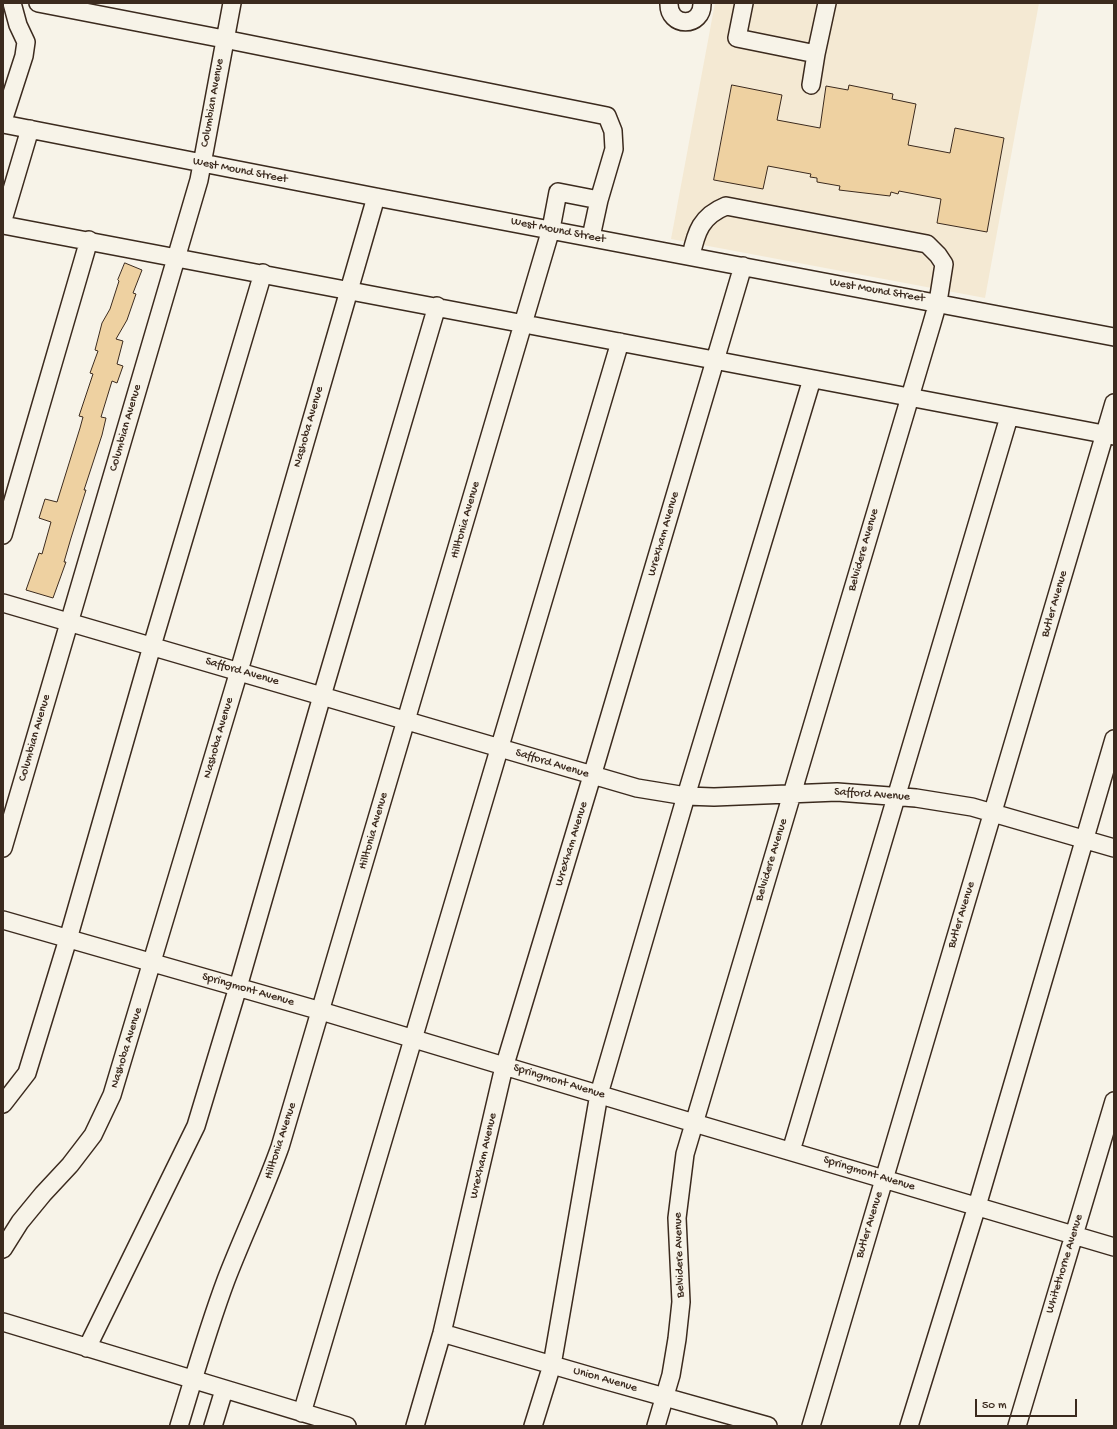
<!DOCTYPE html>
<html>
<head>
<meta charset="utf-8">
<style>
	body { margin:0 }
	#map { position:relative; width:1117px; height:1429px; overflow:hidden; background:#f7f3e8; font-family:"Gochi Hand",sans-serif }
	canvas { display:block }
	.frame { position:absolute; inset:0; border:4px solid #3b2a1e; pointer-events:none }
	.scale { position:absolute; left:975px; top:1399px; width:102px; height:18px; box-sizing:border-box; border:2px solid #3b2a1e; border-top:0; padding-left:5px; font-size:12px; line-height:14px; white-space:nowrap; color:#3b2a1e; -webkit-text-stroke:3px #f7f3e8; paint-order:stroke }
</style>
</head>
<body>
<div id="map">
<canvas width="1117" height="1429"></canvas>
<div class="frame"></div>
<div class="scale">50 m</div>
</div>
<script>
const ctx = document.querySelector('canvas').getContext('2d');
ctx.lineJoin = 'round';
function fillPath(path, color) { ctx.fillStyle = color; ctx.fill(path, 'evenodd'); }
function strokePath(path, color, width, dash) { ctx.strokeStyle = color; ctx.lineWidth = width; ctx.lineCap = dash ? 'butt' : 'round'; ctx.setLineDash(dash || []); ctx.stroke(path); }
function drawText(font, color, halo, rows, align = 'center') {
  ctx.font = font + ' "Gochi Hand",sans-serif'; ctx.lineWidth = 3; ctx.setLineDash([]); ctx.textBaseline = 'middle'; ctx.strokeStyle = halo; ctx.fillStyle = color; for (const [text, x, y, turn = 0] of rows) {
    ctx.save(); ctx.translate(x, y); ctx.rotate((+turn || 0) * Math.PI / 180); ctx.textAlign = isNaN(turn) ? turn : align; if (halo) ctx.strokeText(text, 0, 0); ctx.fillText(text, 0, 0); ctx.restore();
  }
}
const built = new Path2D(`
	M 715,3 L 1039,3 L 985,298 L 671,239 Z`);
const building = new Path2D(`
	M 732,85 L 782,95 L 777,120 L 820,128 L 826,86 L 848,90 L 849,85 L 893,94 L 892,99 L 916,104 L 908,145 L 950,153 L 955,128 L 1004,138 L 987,232 L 937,223 L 941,199 L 899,191 L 898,194 L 891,192 L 890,196 L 839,190 L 840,186 L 817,182 L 817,178 L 810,177 L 811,174 L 768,166 L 763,189 L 714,180 Z
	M 125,263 L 142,270 L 133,293 L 136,294 L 127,320 L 116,339 L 123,341 L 117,364 L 123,366 L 117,383 L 112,381 L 101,417 L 106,418 L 102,435 L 84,490 L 86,490 L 71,538 L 64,562 L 66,562 L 53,598 L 26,590 L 39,553 L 42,554 L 51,522 L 39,518 L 45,499 L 57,502 L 80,428 L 83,417 L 79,416 L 93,374 L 90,373 L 98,351 L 95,350 L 102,323 L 110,309 L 119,281 L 118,280 Z`);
const minor = new Path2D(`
	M 38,3 L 224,39 L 607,116 L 613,131 L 614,149 L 599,200 L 591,237
	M 669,3 C 668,28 703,28 702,3
	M 744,3 L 737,38 L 816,54 L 827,3
	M 811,85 L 816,54
	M 3,121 L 24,56 L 26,42 L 18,25 L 12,3
	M 3,124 L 376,197 L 1114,337
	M 3,220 L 30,129
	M 3,225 C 374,292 743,369 1114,436
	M 3,535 L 89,240
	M 3,603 L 637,788 L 686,796 L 714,797 L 837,792 L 916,798 L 972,807 L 1114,848
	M 3,848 L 199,180 L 232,3
	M 3,920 L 321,1011 L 694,1123 L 1114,1247
	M 3,1104 L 27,1073 L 68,939 L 152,646 L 263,273
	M 791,1151 L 1009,417
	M 3,1249 L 20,1222 L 43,1194 L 70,1165 L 93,1135 L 112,1095 L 239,671 L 376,197
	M 3,1322 L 347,1426
	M 442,1333 L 604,1380 L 768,1426
	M 87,1348 L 196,1126 L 238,987 L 322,696 L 437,306
	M 302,1413 L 620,342
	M 179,1426 C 194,1377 208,1328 226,1280 C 243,1236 264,1192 280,1147 L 551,229 L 558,192 L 599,200
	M 213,1426 L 224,1390
	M 415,1426 L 442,1333 L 503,1071 L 592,776 L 743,266
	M 533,1426 L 552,1365 L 599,1094 L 686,796 L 812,379
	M 656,1426 L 671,1375 L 677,1339 L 681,1302 L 677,1218 L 685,1154 L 932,323 L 938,302 L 944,264 L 938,255 L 927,244 L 726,206 C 701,216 696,232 691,256
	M 811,1426 L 1114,403
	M 909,1426 L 977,1206 L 1114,739
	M 1017,1426 L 1114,1101`);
const streetNames = [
	["Columbian Avenue",213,103,-80],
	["West Mound Street",240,171,11],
	["West Mound Street",558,231,11],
	["West Mound Street",877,291,10],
	["Nashoba Avenue",309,427,-74],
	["Columbian Avenue",126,428,-74],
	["Hilltonia Avenue",466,520,-74],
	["Wrexham Avenue",664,534,-74],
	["Belvidere Avenue",864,550,-74],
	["Butler Avenue",1055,604,-74],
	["Safford Avenue",242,672,16],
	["Columbian Avenue",35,738,-74],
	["Nashoba Avenue",219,738,-74],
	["Safford Avenue",552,764,17],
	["Safford Avenue",872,795,4],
	["Hilltonia Avenue",374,831,-74],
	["Wrexham Avenue",572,844,-73],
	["Belvidere Avenue",772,860,-73],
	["Butler Avenue",962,915,-73],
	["Springmont Avenue",248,990,16],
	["Nashoba Avenue",127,1048,-73],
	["Springmont Avenue",559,1082,17],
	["Hilltonia Avenue",281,1141,-72],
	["Wrexham Avenue",484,1156,-77],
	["Springmont Avenue",869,1174,17],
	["Butler Avenue",870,1225,-73],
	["Belvidere Avenue",680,1255,-92],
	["Whitethorne Avenue",1065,1264,-73],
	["Union Avenue",605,1380,16]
];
fillPath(built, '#f4e9d3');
fillPath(building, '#eed1a1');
strokePath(building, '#3b2a1e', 1);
strokePath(minor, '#3b2a1e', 20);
strokePath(minor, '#f7f3e8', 17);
drawText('12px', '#3b2a1e', '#f7f3e8', streetNames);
</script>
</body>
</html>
